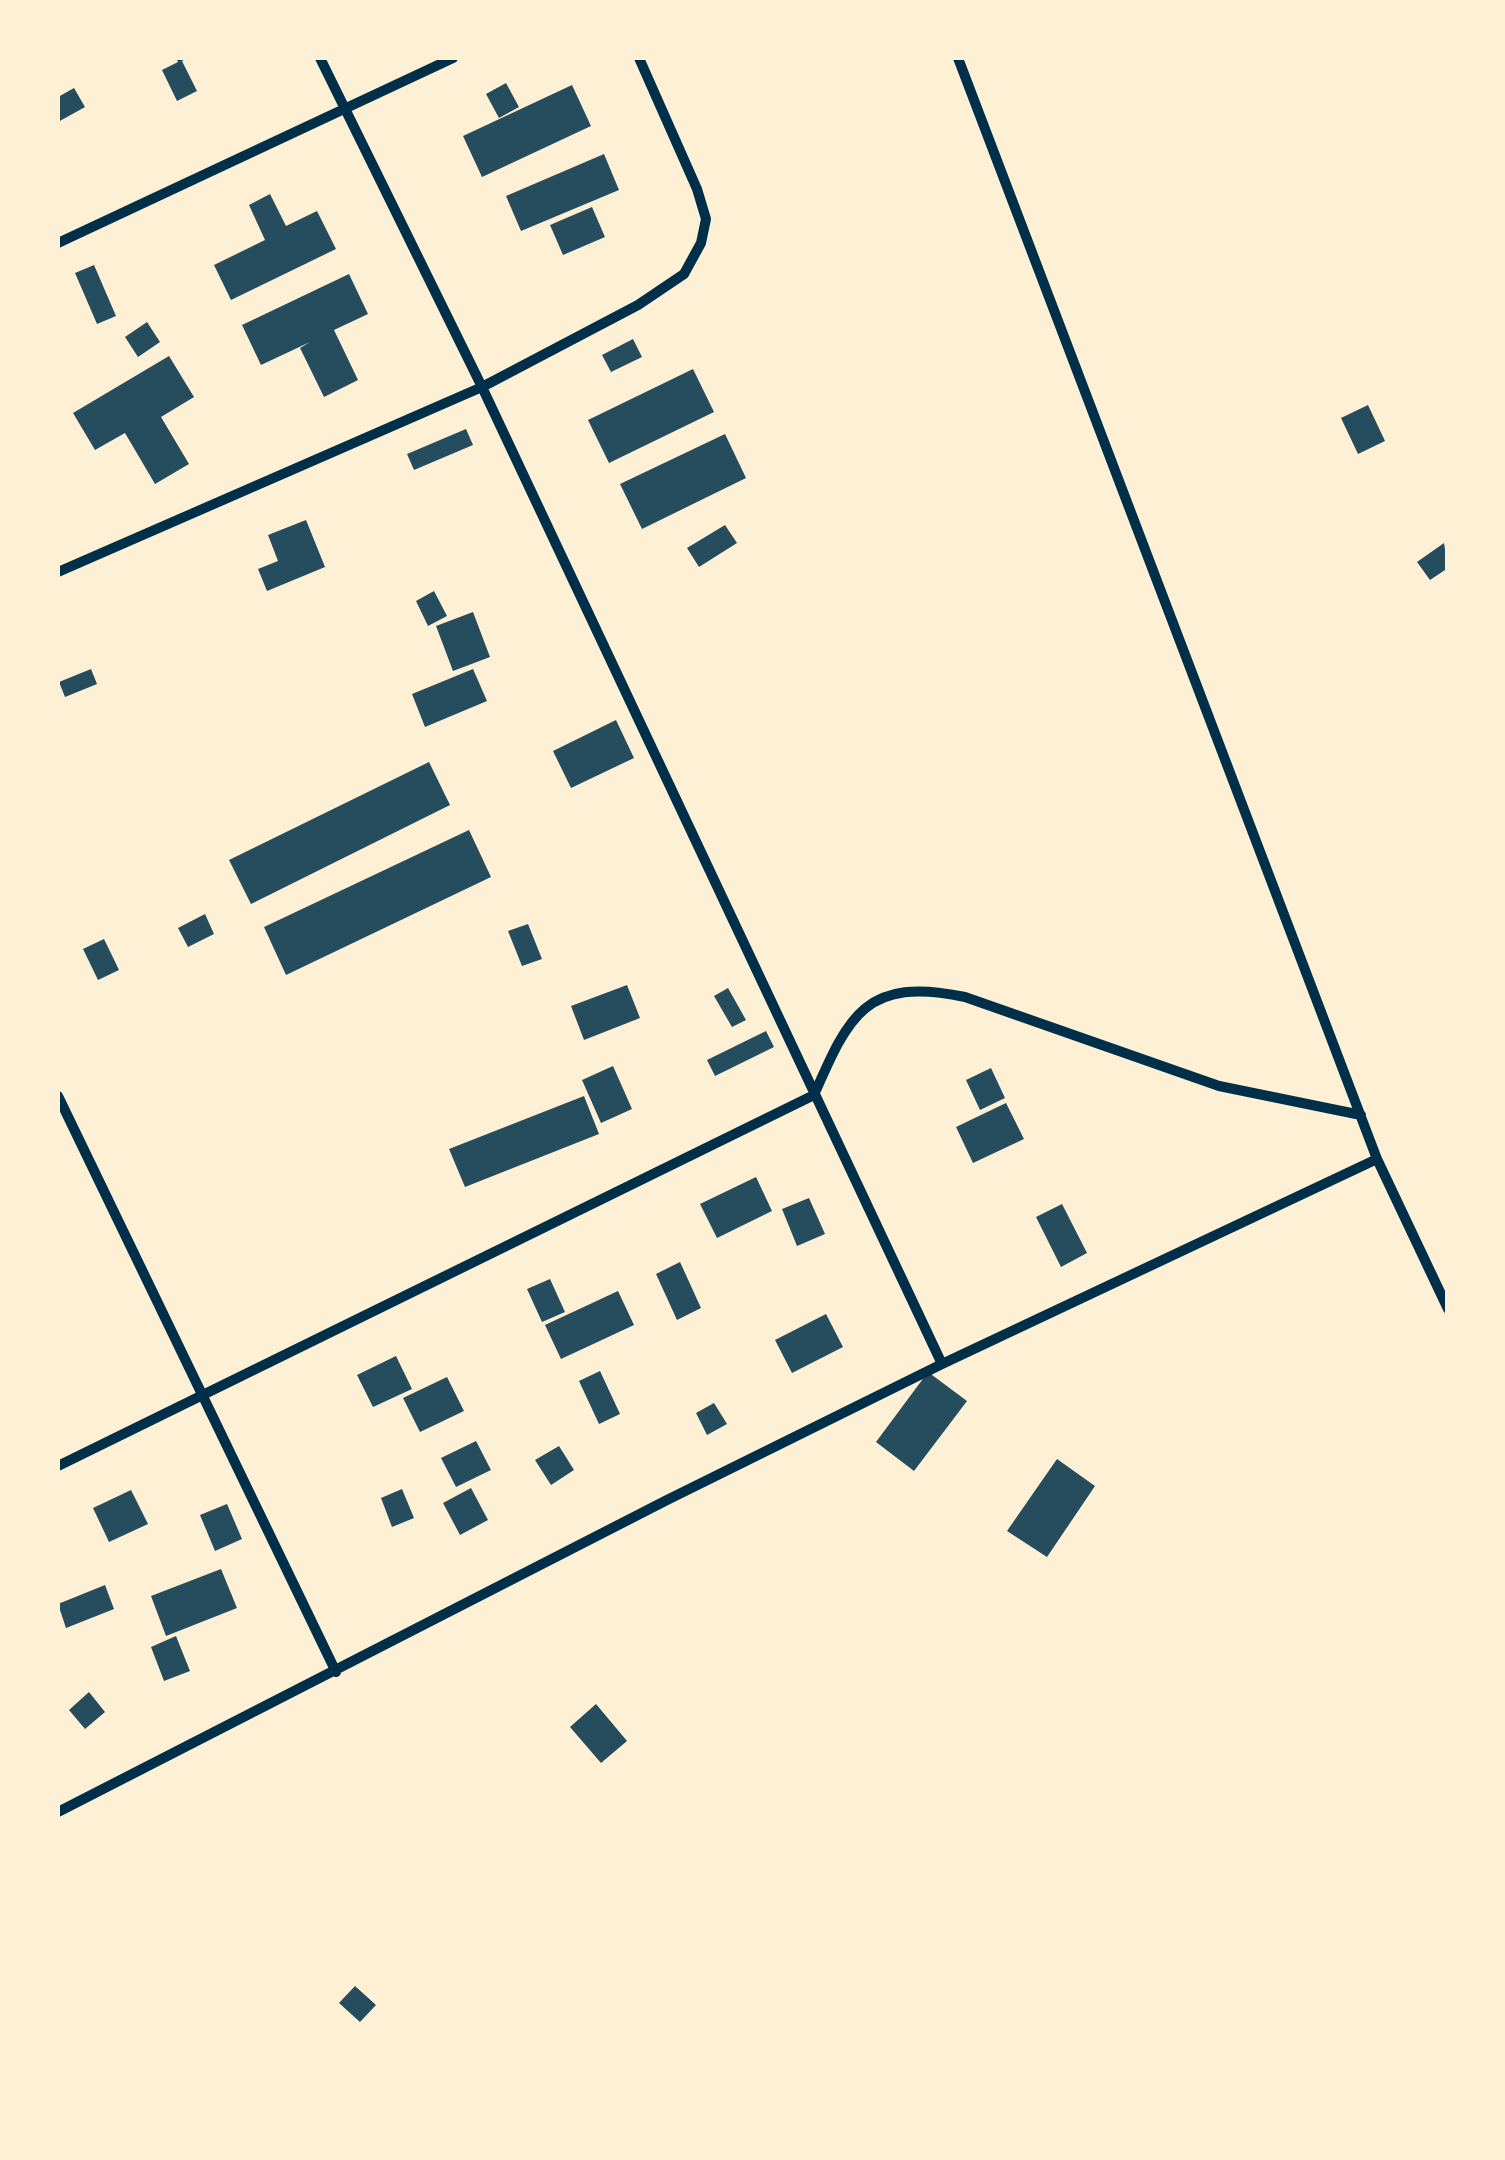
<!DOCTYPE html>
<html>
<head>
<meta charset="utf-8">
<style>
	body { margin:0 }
	#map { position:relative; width:1505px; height:2160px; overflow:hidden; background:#fdf0d5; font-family:"Archivo Narrow",sans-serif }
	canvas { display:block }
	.frame { position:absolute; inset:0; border:60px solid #fdf0d5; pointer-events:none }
</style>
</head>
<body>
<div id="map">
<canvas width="1505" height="2160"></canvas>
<div class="frame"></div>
</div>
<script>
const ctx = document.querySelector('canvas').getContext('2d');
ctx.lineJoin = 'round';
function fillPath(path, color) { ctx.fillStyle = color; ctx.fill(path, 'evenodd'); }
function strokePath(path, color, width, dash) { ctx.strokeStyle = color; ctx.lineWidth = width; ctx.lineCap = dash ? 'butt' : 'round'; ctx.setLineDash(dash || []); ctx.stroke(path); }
const building = new Path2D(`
	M 176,58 L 188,58 L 182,61 L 197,91 L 177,101 L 162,70 L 178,62 Z
	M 506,83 L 519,107 L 499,118 L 486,94 Z
	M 572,85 L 591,126 L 482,177 L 463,136 Z
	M 74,88 L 85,107 L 58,122 L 58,97 Z
	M 604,154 L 619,190 L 521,231 L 506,196 Z
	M 270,194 L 286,226 L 317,211 L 336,249 L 231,300 L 214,265 L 265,240 L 249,205 Z
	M 592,207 L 605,237 L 563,255 L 550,225 Z
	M 94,265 L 116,316 L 97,324 L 75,273 Z
	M 349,274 L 368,314 L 334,330 L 358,380 L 324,397 L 300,348 L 310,342 L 261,365 L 242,325 Z
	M 147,322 L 160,342 L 138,357 L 125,337 Z
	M 633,339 L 642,357 L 611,372 L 602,355 Z
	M 169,356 L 194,397 L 161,417 L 189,464 L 155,484 L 125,433 L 95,450 L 73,413 Z
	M 693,369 L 714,412 L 609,463 L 588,420 Z
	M 1368,405 L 1385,441 L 1358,454 L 1341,418 Z
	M 466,429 L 473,445 L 414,470 L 407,454 Z
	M 725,434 L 746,478 L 642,529 L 620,484 Z
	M 306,520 L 325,567 L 267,591 L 258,569 L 278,561 L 268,535 Z
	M 725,525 L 737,543 L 699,567 L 687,548 Z
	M 1444,543 L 1448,568 L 1430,580 L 1417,562 Z
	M 434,591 L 447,616 L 428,626 L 416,601 Z
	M 473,612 L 490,657 L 453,671 L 436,626 Z
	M 91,669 L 97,684 L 65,697 L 59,682 Z
	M 473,669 L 487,701 L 425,727 L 412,694 Z
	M 616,720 L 634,758 L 571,788 L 553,751 Z
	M 429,762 L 450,805 L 251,904 L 229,860 Z
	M 469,830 L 491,877 L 286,975 L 264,927 Z
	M 205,914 L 214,934 L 188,947 L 178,928 Z
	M 528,924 L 542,959 L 522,966 L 508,931 Z
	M 104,939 L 119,970 L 98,980 L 83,949 Z
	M 627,985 L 640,1018 L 584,1040 L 571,1006 Z
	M 728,988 L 746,1020 L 732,1027 L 714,996 Z
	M 766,1031 L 774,1047 L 715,1076 L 707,1060 Z
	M 613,1066 L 632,1109 L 601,1123 L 582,1080 Z
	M 991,1068 L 1005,1098 L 980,1110 L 966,1080 Z
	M 584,1096 L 599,1134 L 465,1187 L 449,1149 Z
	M 1006,1103 L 1024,1139 L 973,1163 L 956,1127 Z
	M 756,1177 L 772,1211 L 717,1238 L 700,1204 Z
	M 809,1198 L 825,1234 L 797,1246 L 782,1209 Z
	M 1062,1204 L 1087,1253 L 1061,1267 L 1036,1217 Z
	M 680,1262 L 701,1308 L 677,1320 L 656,1274 Z
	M 550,1279 L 565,1312 L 542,1322 L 527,1289 Z
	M 618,1291 L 634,1325 L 561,1359 L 545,1325 Z
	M 826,1314 L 843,1347 L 792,1373 L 775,1340 Z
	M 396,1356 L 412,1389 L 373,1407 L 357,1375 Z
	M 600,1371 L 620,1414 L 599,1424 L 579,1381 Z
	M 928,1372 L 967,1401 L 914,1471 L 876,1442 Z
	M 447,1377 L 464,1411 L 420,1432 L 403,1398 Z
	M 714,1403 L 727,1424 L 707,1435 L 696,1413 Z
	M 476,1441 L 491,1470 L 456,1487 L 441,1458 Z
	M 559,1446 L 574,1470 L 551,1485 L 535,1460 Z
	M 1057,1459 L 1095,1486 L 1047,1557 L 1007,1531 Z
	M 471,1488 L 488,1520 L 460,1535 L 443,1503 Z
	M 402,1489 L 414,1518 L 392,1527 L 381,1498 Z
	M 131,1490 L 148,1524 L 109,1542 L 93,1508 Z
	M 227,1504 L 242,1539 L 215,1551 L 200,1515 Z
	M 221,1569 L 237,1608 L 166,1636 L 151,1596 Z
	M 105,1585 L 114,1609 L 66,1628 L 58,1604 Z
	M 176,1636 L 190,1671 L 164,1681 L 151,1647 Z
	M 89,1692 L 105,1712 L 85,1729 L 69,1710 Z
	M 596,1704 L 627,1741 L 601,1763 L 570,1727 Z
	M 355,1986 L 376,2005 L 360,2022 L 339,2003 Z`);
const minor = new Path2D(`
	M 320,58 L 482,387 L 942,1364
	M 958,58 L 1377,1159 L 1448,1309
	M 58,243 L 453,58
	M 58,572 L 482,387 L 638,305 L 684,274 L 701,243 L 706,219 L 697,189 L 639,58
	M 58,1096 L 336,1672
	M 58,1466 L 814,1095 C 849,1015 866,976 965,997 L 1219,1086 L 1361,1115
	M 58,1812 L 667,1500 L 942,1364 L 1377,1159`);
fillPath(building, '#264d5e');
strokePath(minor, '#003049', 10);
</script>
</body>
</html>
